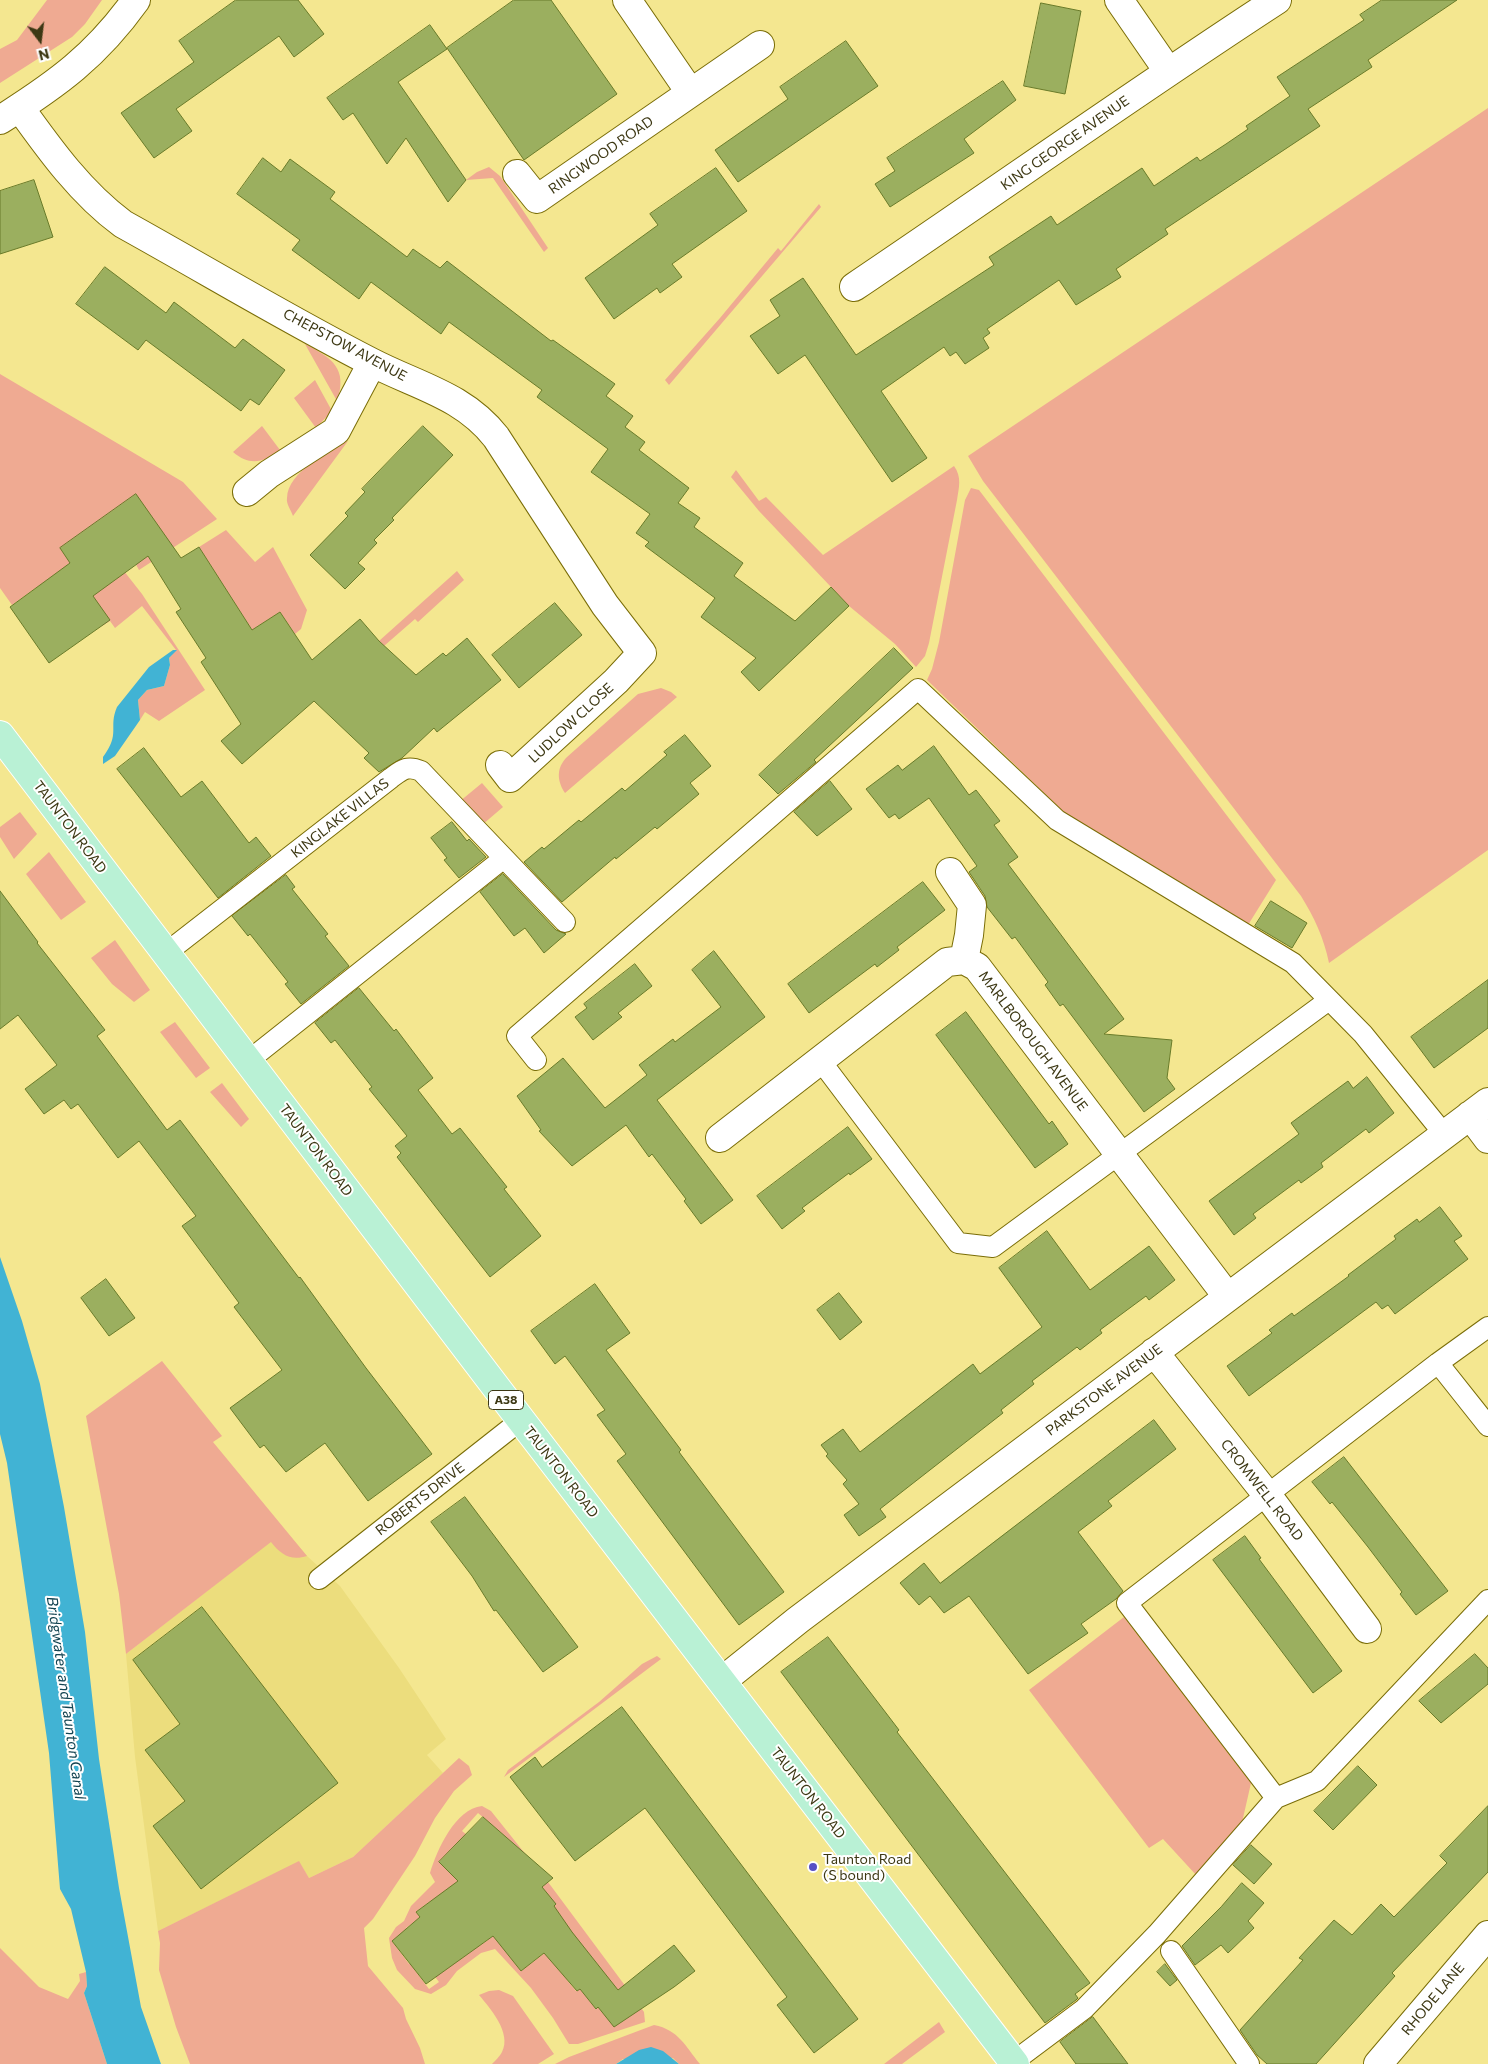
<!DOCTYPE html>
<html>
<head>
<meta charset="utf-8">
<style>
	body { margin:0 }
	#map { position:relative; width:1488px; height:2064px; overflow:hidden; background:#f4e790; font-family:Commissioner,sans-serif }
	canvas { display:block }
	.north { position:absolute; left:15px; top:15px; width:50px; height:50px; -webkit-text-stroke:4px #fff; paint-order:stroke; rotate:165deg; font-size:14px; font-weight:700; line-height:20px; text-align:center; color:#3d3814 }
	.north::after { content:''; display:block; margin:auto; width:18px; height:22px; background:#3d3814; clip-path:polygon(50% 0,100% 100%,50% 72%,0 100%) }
</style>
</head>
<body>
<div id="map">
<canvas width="1488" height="2064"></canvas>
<div class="north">N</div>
</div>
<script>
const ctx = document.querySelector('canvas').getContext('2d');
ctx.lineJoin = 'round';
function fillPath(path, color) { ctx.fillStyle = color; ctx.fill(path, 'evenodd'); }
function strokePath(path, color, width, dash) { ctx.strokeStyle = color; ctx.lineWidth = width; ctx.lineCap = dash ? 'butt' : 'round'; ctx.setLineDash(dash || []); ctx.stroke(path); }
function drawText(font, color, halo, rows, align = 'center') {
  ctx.font = font + ' Commissioner,sans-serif'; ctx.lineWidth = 4; ctx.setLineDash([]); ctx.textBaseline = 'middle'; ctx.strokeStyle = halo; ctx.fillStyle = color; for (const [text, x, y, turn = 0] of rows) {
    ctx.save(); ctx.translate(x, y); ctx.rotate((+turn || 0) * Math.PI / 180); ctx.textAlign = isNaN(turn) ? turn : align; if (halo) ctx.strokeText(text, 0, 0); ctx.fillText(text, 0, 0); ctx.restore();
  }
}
const built = new Path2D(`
	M 285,1530 L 307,1556 L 340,1586 L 399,1668 L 446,1739 L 427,1755 L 443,1773 L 353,1857 L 309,1878 L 299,1862 L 158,1931 L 135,1757 L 126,1654 Z`);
const green = new Path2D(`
	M 47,0 L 102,0 L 85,24 L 72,37 L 0,83 L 0,49 L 17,40 Z
	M 1488,108 L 1488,850 L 1329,963 C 1324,938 1314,917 1301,896 L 983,481 L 968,456 Z
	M 489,167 L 500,176 L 548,248 L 544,252 L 493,178 L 466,180 L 477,172 Z
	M 819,204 L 821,207 L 669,385 L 665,380 L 720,318 L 778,248 L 781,251 Z
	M 305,344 C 332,358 348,368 337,401 Z
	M 0,374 L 183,482 L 217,519 L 139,570 L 134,561 L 120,566 L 142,594 L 205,690 L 159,721 L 145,712 L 140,720 L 138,700 L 147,690 L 164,686 L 170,665 L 169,658 L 176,650 L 142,606 L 115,628 L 110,621 L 102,626 L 72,583 L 37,587 L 12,605 L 0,588 Z
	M 315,380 L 332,411 L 316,428 L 294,398 Z
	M 262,426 L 280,450 C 264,463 249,466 233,452 Z
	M 348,441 L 293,516 C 291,510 286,504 287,498 C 288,471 328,453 348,441 Z
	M 954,466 C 962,477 959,487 957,500 L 929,643 L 925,656 L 916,667 L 895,644 L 849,606 L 759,511 L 731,477 L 736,470 L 759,501 L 766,497 L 823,555 Z
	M 971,488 L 979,490 L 1276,880 L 1248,925 L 1070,818 L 927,680 L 932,669 L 939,642 L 965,500 Z
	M 226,530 L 255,562 L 273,547 L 307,610 L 301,629 L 295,634 L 280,612 L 252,630 L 199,547 Z
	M 457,571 L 464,580 L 418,622 L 415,619 L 384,646 L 379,641 Z
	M 661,688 L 671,692 L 677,697 L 565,793 C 557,781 556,768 567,757 L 638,694 Z
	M 482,783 L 503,807 L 482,825 L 459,802 Z
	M 20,812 L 37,834 L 14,859 L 0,837 L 0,827 Z
	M 49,852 L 86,902 L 61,920 L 26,874 Z
	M 115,940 L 150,990 L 134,1002 L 112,984 L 91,958 Z
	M 175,1022 L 210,1068 L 196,1078 L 160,1032 Z
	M 222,1083 L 249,1119 L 241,1127 L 210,1092 Z
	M 162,1361 L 222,1436 L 213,1442 L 307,1556 C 291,1561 281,1555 271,1542 L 126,1654 L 119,1594 L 86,1416 Z
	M 1124,1617 L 1251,1783 L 1241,1827 L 1197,1876 L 1163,1839 L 1149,1848 L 1029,1690 Z
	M 657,1656 L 661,1659 L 504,1777 L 508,1770 L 599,1702 L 642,1664 Z
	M 459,1758 L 469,1766 L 472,1775 L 454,1791 L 435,1818 L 415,1856 L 373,1919 L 364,1928 L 368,1966 L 403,2008 L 406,2019 L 420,2048 L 425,2064 L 190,2064 L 176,2027 L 159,1970 L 160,1943 L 158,1931 L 299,1861 L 309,1878 L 353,1857 Z
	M 482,1806 L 491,1811 L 551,1886 L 635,1999 L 644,2012 L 645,2022 L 578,2044 L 569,2044 L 553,2018 L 531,1988 L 495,1949 L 481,1953 L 457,1971 L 446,1985 L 431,1994 L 415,1989 L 397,1970 L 392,1958 L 389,1938 L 396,1927 L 404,1921 L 411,1906 L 435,1882 L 430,1873 C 437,1850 455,1809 482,1806 ZM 478,1813 L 492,1825 L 477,1843 L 462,1831 ZM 459,1842 L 469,1852 L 450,1872 L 439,1862 ZM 429,1902 L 443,1922 L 431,1931 L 416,1912 ZM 416,1921 L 422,1949 L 406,1928 ZM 459,1921 L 488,1940 L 479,1946 ZM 452,1927 L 471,1951 L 461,1959 L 442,1935 ZM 403,1933 L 420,1956 L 409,1964 L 392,1941 ZM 546,1952 L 521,1971 L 512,1959 ZM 423,1961 L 439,1982 L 429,1989 L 414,1969 ZM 594,1961 L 603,1972 L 576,1991 L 567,1980 ZM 618,1993 L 596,2009 L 589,2000 Z
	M 0,1948 L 39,1987 L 68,1999 L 80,1981 L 79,1974 L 86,1972 L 87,1986 L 84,1993 L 107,2064 L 0,2064 Z
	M 499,1990 L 513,1996 L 554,2054 L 538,2064 L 492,2064 C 495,2061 500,2056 502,2052 C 512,2033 490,2008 479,1995 L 489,1991 Z
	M 939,2022 L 945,2032 L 902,2064 L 884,2064 Z
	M 654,2025 C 679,2030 685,2046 700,2064 L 679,2064 L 673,2058 L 623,2059 L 616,2064 L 555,2064 L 569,2057 Z`);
const water = new Path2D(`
	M 173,650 L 177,650 L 169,658 L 170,665 L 164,686 L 147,690 L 138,700 L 140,720 L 115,756 L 103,764 L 103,757 C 121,733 108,728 117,707 L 149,667 Z
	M 0,1257 L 22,1321 L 40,1384 L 64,1507 L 85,1632 L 99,1759 L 119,1888 L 141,2007 L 161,2064 L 107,2064 L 84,1993 L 87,1986 L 86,1972 L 71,1909 L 60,1889 L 49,1753 L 7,1463 L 0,1434 Z
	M 651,2047 L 663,2051 L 679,2064 L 616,2064 L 639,2050 Z`);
const building = new Path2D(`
	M 236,0 L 298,0 L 324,34 L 294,57 L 279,36 L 176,109 L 192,131 L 154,158 L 121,113 L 194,62 L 179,41 Z
	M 514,0 L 551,0 L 617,94 L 524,160 L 447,48 Z
	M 1382,0 L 1457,0 L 1368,60 L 1372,67 L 1308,109 L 1320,126 L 1165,229 L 1168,234 L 1116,269 L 1121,277 L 1076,305 L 1059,280 L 987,329 L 990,333 L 983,338 L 989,348 L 965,364 L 956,352 L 950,356 L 944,347 L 881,391 L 927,458 L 892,482 L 805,355 L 778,374 L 750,336 L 780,316 L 770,300 L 803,278 L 856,355 L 994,265 L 989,257 L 1051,216 L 1057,225 L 1142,168 L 1154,186 L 1197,157 L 1200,161 L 1226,144 L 1248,129 L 1246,126 L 1290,96 L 1277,77 L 1364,20 L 1360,15 Z
	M 1041,3 L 1081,11 L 1065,94 L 1024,86 Z
	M 430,25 L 447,49 L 398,82 L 466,180 L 448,202 L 406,138 L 387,164 L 353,113 L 343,120 L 327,98 Z
	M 846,41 L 878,86 L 738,182 L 715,150 L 788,99 L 780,87 Z
	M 1003,81 L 1016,100 L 964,139 L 974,153 L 890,207 L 875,184 L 895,171 L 887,158 Z
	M 263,158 L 281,172 L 290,159 L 335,192 L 330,199 L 407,257 L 413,249 L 440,268 L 447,261 L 551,341 L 553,340 L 615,384 L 606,396 L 633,416 L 625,427 L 645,442 L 639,450 L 689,488 L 678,503 L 700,518 L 694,527 L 743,563 L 734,576 L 795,621 L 831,587 L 849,606 L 759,691 L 741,672 L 756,658 L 701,617 L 715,598 L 645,546 L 649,542 L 636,533 L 650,514 L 591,472 L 608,449 L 537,397 L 542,390 L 449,322 L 441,334 L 371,282 L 359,299 L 292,250 L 300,240 L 237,194 Z
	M 716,168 L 747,211 L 672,264 L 682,277 L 660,293 L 657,288 L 614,319 L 585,278 L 658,225 L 650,214 Z
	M 34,180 L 53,237 L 0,254 L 0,191 Z
	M 105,267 L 166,313 L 174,302 L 235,348 L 243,339 L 285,370 L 259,405 L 250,399 L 241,411 L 146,340 L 138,350 L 76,304 Z
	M 423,426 L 453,455 L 392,518 L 394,520 L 374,540 L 377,543 L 358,563 L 365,569 L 345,589 L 310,555 L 348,516 L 345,513 L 365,492 L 362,489 Z
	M 136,494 L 181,558 L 199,547 L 252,630 L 280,612 L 312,660 L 360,619 L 379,641 L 416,675 L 443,653 L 446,656 L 467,638 L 501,680 L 437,732 L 434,728 L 402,758 L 379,772 L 364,758 L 369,753 L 314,701 L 242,764 L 221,741 L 241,724 L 201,662 L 206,658 L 176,612 L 181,609 L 148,556 L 93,596 L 110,620 L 49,663 L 10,607 L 70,563 L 60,548 Z
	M 555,603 L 582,635 L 519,688 L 492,655 Z
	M 894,648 L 913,668 L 814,760 L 816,762 L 778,794 L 759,775 Z
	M 685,735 L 711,766 L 690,783 L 699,794 L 657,829 L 655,827 L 616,859 L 615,857 L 562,902 L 524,862 L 542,847 L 544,849 L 579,820 L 581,822 L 622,788 L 625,791 L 667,755 L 664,752 Z
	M 934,746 L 969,795 L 976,790 L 1000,821 L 994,825 L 1018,857 L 1008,864 L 1124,1019 L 1104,1034 L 1172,1040 L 1167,1078 L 1175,1089 L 1144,1112 L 1063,1004 L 1060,1006 L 1045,985 L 1048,982 L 1015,937 L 1012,939 L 987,907 L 985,896 L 969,872 L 977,866 L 929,798 L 899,819 L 895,814 L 889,818 L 866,789 L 898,765 L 902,770 Z
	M 144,748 L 181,797 L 202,781 L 249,843 L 256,837 L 271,856 L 218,898 L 117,769 Z
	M 830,781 L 852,809 L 817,836 L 794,812 Z
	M 452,822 L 467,841 L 469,839 L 486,857 L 459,878 L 444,860 L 447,858 L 431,838 Z
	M 503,874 L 556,930 L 566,934 L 544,953 L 525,928 L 514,936 L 480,892 Z
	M 286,875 L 295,887 L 292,889 L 328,934 L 325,936 L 349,966 L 301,1004 L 285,984 L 288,982 L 250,934 L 248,936 L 232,916 Z
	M 923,882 L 945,910 L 897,947 L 899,950 L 877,967 L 875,964 L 809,1013 L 788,984 Z
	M 0,891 L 38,942 L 37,943 L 105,1030 L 97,1036 L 167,1130 L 180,1120 L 299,1278 L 300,1277 L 366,1368 L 432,1454 L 368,1501 L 325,1443 L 286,1472 L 264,1445 L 260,1448 L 230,1408 L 282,1370 L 234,1307 L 239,1303 L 182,1226 L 196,1216 L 139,1141 L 118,1158 L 78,1104 L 71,1109 L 64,1100 L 44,1114 L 25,1089 L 57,1065 L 18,1015 L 0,1029 Z
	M 1271,901 L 1307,923 L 1292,948 L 1255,926 Z
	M 714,951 L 765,1017 L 657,1100 L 733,1200 L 701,1224 L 684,1201 L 686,1199 L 652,1154 L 649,1157 L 626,1125 L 572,1166 L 539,1131 L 541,1130 L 517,1096 L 563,1058 L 605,1108 L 647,1075 L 639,1065 L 673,1039 L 675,1042 L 721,1007 L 692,970 Z
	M 635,964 L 652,986 L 618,1013 L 622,1017 L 593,1040 L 575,1017 L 587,1008 L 584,1004 Z
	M 1488,980 L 1488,1028 L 1434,1068 L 1411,1037 Z
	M 359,988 L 394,1031 L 396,1029 L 433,1078 L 418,1090 L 452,1134 L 460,1128 L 507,1187 L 504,1189 L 541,1236 L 490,1277 L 397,1157 L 401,1153 L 395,1146 L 407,1136 L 369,1089 L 372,1087 L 335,1040 L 331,1043 L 315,1023 Z
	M 966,1012 L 1049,1124 L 1052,1121 L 1068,1144 L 1035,1168 L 936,1035 Z
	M 1367,1077 L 1394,1113 L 1369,1133 L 1366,1129 L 1321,1163 L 1323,1167 L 1301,1183 L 1299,1180 L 1253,1214 L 1256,1218 L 1234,1235 L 1209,1201 L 1299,1134 L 1291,1123 L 1348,1081 L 1353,1088 Z
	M 848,1127 L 872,1159 L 850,1175 L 849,1173 L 802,1208 L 805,1211 L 782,1229 L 757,1196 Z
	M 1440,1207 L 1462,1236 L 1454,1241 L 1468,1259 L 1395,1314 L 1388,1305 L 1382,1309 L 1376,1302 L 1249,1396 L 1227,1366 L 1272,1333 L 1269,1330 L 1292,1313 L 1294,1316 L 1349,1276 L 1348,1275 L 1396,1239 L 1394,1236 L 1417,1219 L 1419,1222 Z
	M 1047,1231 L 1090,1290 L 1149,1246 L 1175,1280 L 1149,1300 L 1146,1296 L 1100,1330 L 1102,1333 L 1080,1350 L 1077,1347 L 1032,1381 L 1034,1384 L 1001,1410 L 1003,1413 L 880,1509 L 886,1517 L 859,1536 L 844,1515 L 859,1504 L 843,1484 L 847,1480 L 826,1456 L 828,1454 L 821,1445 L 843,1429 L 860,1452 L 973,1364 L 980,1374 L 1042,1327 L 999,1268 Z
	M 106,1279 L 135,1318 L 109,1336 L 81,1298 Z
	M 595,1284 L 630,1333 L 606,1350 L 681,1450 L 679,1452 L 784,1592 L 739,1625 L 617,1461 L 626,1454 L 597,1415 L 605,1410 L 565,1356 L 555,1364 L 531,1331 Z
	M 839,1293 L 862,1322 L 840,1340 L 817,1310 Z
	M 1154,1420 L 1176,1449 L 1108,1501 L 1112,1506 L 1078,1532 L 1123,1591 L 1116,1599 L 1081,1624 L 1088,1633 L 1028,1674 L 969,1596 L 944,1613 L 930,1596 L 919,1605 L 900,1583 L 924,1563 L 940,1583 Z
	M 1344,1457 L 1448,1591 L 1416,1615 L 1400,1594 L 1402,1592 L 1368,1547 L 1332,1502 L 1330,1504 L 1312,1482 Z
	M 465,1497 L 578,1647 L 543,1672 L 496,1610 L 494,1611 L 472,1576 L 431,1522 Z
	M 1245,1536 L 1261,1558 L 1259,1559 L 1342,1671 L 1313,1693 L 1213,1560 Z
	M 202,1607 L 338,1783 L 201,1889 L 153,1826 L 185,1801 L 145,1750 L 180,1724 L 133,1660 Z
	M 828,1637 L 899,1730 L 897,1732 L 1090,1983 L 1075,1994 L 1078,1998 L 1076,2000 L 1045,2023 L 781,1672 Z
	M 1475,1654 L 1488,1668 L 1488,1684 L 1441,1723 L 1419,1701 Z
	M 622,1707 L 858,2019 L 814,2053 L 777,2005 L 787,1997 L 645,1808 L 575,1861 L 510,1777 L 535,1757 L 542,1767 Z
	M 1358,1766 L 1377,1785 L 1333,1830 L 1314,1811 Z
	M 1488,1806 L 1488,1872 L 1392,1973 L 1395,1976 L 1316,2064 L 1267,2064 L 1257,2055 L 1240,2030 L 1303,1960 L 1299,1958 L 1334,1920 L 1352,1935 L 1381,1904 L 1394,1917 L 1447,1863 L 1440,1856 Z
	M 483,1817 L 553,1878 L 542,1887 L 556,1904 L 554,1906 L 572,1932 L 618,1990 L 674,1945 L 695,1971 L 674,1987 L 614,2027 L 598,2007 L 596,2009 L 580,1989 L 577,1991 L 544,1953 L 521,1971 L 493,1936 L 426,1984 L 392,1941 L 420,1917 L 416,1912 L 458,1881 L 439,1862 Z
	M 1251,1845 L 1272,1864 L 1254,1884 L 1233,1865 Z
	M 1242,1883 L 1264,1903 L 1248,1921 L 1254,1928 L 1228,1953 L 1221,1945 L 1195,1965 L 1182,1946 L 1221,1907 Z
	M 1165,1964 L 1177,1980 L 1170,1986 L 1157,1972 Z
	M 1093,2017 L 1128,2064 L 1076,2064 L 1060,2042 Z`);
const service = new Path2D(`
	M 166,953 L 391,778 C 402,770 407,765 421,771 L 565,922
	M 536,1060 L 517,1036 L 918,689 L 1057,820 L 1293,963 L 1363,1034 L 1444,1134
	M 820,1060 L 958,1243 L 993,1247 L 1329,1000
	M 248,1061 L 504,858
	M 1438,1363 L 1488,1426
	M 319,1579 L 521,1420
	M 1276,1798 L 1127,1603 L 1438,1363 L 1488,1327
	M 1171,1951 L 1249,2064
	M 1013,2062 L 1084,2009 L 1157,1934 L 1276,1798 L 1317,1781 L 1488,1600`);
const minor = new Path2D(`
	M 627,0 L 690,92
	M 1119,0 L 1168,71
	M 20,108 C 50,150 81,193 123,224 C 206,270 287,319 371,362 C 417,386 463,395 496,437 L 605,605 L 642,653 L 616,681 L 510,778 L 500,765
	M 0,120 C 57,84 96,56 136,0
	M 517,174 L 537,199 L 760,45
	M 854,287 C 995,192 1134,93 1277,0
	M 247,492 L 269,474 L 336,431 L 372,363
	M 950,872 L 972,905 L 969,935 L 964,960
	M 1470,1115 L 1488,1139
	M 720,1138 L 947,962 L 964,960 L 977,967 L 1227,1296
	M 1154,1352 L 1268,1496 L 1367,1629
	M 722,1681 L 798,1620 L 1488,1102
	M 1378,2064 L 1488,1935`);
const primary = new Path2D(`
	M 0,735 L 521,1420 L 1015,2064`);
const markers = [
	[813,1867,5,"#564ec5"]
];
const shields = [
	[506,1400,35]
];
const shieldNames = [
	["A38",506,1400]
];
const streetNames = [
	["KING GEORGE AVENUE",1065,143,-35],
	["RINGWOOD ROAD",601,155,-35],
	["CHEPSTOW AVENUE",345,345,28],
	["LUDLOW CLOSE",571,723,-43],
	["KINGLAKE VILLAS",340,818,-38],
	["TAUNTON ROAD",70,827,53],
	["MARLBOROUGH AVENUE",1033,1041,53],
	["TAUNTON ROAD",316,1150,53],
	["PARKSTONE AVENUE",1104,1390,-37],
	["TAUNTON ROAD",561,1472,52],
	["CROMWELL ROAD",1262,1490,52],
	["ROBERTS DRIVE",420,1499,-38],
	["TAUNTON ROAD",808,1793,52],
	["RHODE LANE",1433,1999,-50]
];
const poiNames = [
	["Taunton Road",823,1859],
	["(S bound)",823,1875]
];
const waterNames = [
	["Bridgwater and Taunton Canal",66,1698,82]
];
fillPath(built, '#ecdd7d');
fillPath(green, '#efaa92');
fillPath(water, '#41b3d4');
fillPath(building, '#9baf5f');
strokePath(building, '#697b2a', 1);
strokePath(service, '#7a6d07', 22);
strokePath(minor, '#7a6d07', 30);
strokePath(primary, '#fff', 30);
strokePath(service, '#fff', 20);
strokePath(minor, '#fff', 28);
strokePath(primary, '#b9f1d5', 28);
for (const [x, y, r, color] of markers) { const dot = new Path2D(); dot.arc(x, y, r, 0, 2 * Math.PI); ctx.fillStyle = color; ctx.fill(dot); strokePath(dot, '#fff', 2); }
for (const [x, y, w] of shields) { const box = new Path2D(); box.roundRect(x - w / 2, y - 9.5, w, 19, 4); ctx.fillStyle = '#fff'; ctx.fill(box); strokePath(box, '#3d3814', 1); }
drawText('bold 12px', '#3d3814', null, shieldNames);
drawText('14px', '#3d3814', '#fff', streetNames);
drawText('14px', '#3d3814', '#fff', poiNames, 'left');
drawText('italic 15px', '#134452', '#fff', waterNames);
</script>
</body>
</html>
